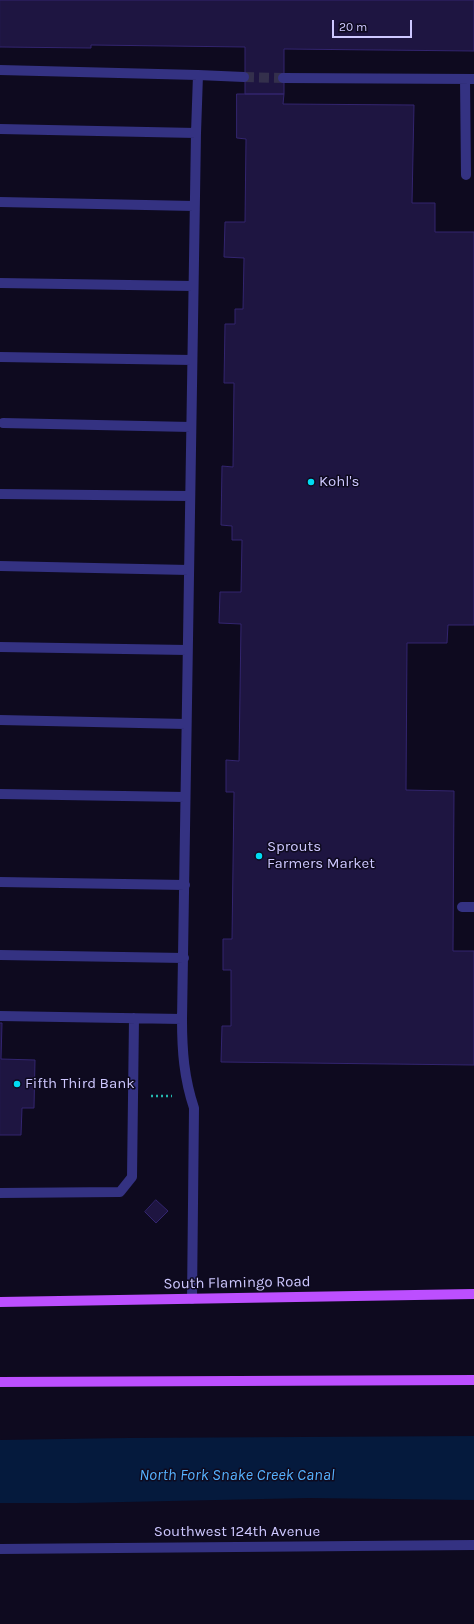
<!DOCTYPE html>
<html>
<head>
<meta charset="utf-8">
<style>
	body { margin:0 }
	#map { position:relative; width:474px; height:1624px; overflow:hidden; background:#0e0a1f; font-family:Karla,sans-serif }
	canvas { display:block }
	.scale { position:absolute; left:332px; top:20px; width:80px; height:18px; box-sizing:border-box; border:2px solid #cec8ff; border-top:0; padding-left:5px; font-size:12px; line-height:14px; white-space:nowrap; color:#cec8ff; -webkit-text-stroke:3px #0e0a1f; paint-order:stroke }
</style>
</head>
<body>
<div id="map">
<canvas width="474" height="1624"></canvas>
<div class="scale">20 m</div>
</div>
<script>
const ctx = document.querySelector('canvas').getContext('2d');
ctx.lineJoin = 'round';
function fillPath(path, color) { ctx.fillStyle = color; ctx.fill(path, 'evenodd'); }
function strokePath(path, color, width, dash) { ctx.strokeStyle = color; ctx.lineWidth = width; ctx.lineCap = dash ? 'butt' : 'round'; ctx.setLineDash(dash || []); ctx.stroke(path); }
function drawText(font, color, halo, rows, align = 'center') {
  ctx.font = font + ' Karla,sans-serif'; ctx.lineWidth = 3; ctx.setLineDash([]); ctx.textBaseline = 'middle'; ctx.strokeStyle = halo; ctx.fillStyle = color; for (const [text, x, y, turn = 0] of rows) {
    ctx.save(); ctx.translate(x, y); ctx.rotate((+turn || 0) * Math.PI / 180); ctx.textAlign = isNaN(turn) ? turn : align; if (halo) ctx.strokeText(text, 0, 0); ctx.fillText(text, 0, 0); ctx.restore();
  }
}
const water = new Path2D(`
	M 474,1436 L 474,1500 L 309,1498 L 77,1503 L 0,1503 L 0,1440 L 127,1438 Z`);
const building = new Path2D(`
	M 0,0 L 474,0 L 474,51 L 284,49 L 284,94 L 245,94 L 245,47 L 91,45 L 91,48 L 0,47 Z
	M 237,94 L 284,94 L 283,104 L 414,105 L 412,203 L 435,203 L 435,232 L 474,232 L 474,625 L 448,625 L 447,643 L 407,643 L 406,790 L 454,791 L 453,951 L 474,951 L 474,1065 L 221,1062 L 222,1026 L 231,1026 L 231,970 L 223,970 L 223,939 L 232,939 L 234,792 L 226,792 L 226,760 L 239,761 L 241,624 L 219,623 L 220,592 L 241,592 L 242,540 L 232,540 L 232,526 L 221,525 L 222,466 L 233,467 L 234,383 L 224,383 L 225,324 L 235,324 L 235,309 L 243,309 L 244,258 L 224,257 L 225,222 L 245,222 L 246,139 L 237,138 Z
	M 0,1023 L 2,1023 L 1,1059 L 35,1060 L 34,1108 L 22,1108 L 21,1135 L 0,1135 Z
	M 156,1200 L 168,1211 L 156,1223 L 145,1212 Z`);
const minorTunnel = new Path2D(`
	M 244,77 L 283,78`);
const path = new Path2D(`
	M 151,1096 L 172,1096`);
const minor = new Path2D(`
	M 0,70 L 198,75 L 196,133
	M 198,75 L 244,77
	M 283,78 L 474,79
	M 465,79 L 466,175
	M 0,129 L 196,133 L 182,1019 C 182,1051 184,1078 194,1108 L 192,1299
	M 0,202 L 194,206
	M 0,283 L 193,286
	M 0,357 L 192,360
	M 3,423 L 191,427
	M 0,494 L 190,496
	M 0,566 L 189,570
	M 0,647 L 187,650
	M 0,720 L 186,724
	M 0,794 L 185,797
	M 0,882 L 185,885
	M 462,907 L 474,907
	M 0,955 L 184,958
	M 0,1016 L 182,1019
	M 0,1193 L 120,1192 L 132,1177 L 134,1018
	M 0,1549 L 474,1545`);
const major = new Path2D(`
	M 0,1302 L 474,1294
	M 0,1382 L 474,1380`);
const markers = [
	[311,482,4,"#00dcf3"],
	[259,856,4,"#00dcf3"],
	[17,1084,4,"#00dcf3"]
];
const poiNames = [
	["Kohl's",319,482],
	["Sprouts",267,847],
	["Farmers Market",267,864],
	["Fifth Third Bank",25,1084]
];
const streetNames = [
	["South Flamingo Road",237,1283,-1],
	["Southwest 124th Avenue",237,1532]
];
const waterNames = [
	["North Fork Snake Creek Canal",237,1475]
];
fillPath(water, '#051a3d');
fillPath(building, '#1e1541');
strokePath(building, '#33256f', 1);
strokePath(minorTunnel, '#34304c', 10, [10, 5]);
strokePath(path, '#24b8ae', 2.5, [2, 3]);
strokePath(minor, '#343282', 10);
strokePath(major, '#bc4fff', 10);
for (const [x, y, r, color] of markers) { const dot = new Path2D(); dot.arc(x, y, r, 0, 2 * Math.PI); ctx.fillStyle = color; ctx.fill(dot); strokePath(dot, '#0e0a1f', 1.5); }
drawText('15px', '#cec8ff', '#0e0a1f', poiNames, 'left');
drawText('15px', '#cec8ff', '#0e0a1f', streetNames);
drawText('italic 16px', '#56b2ff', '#0e0a1f', waterNames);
</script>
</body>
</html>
